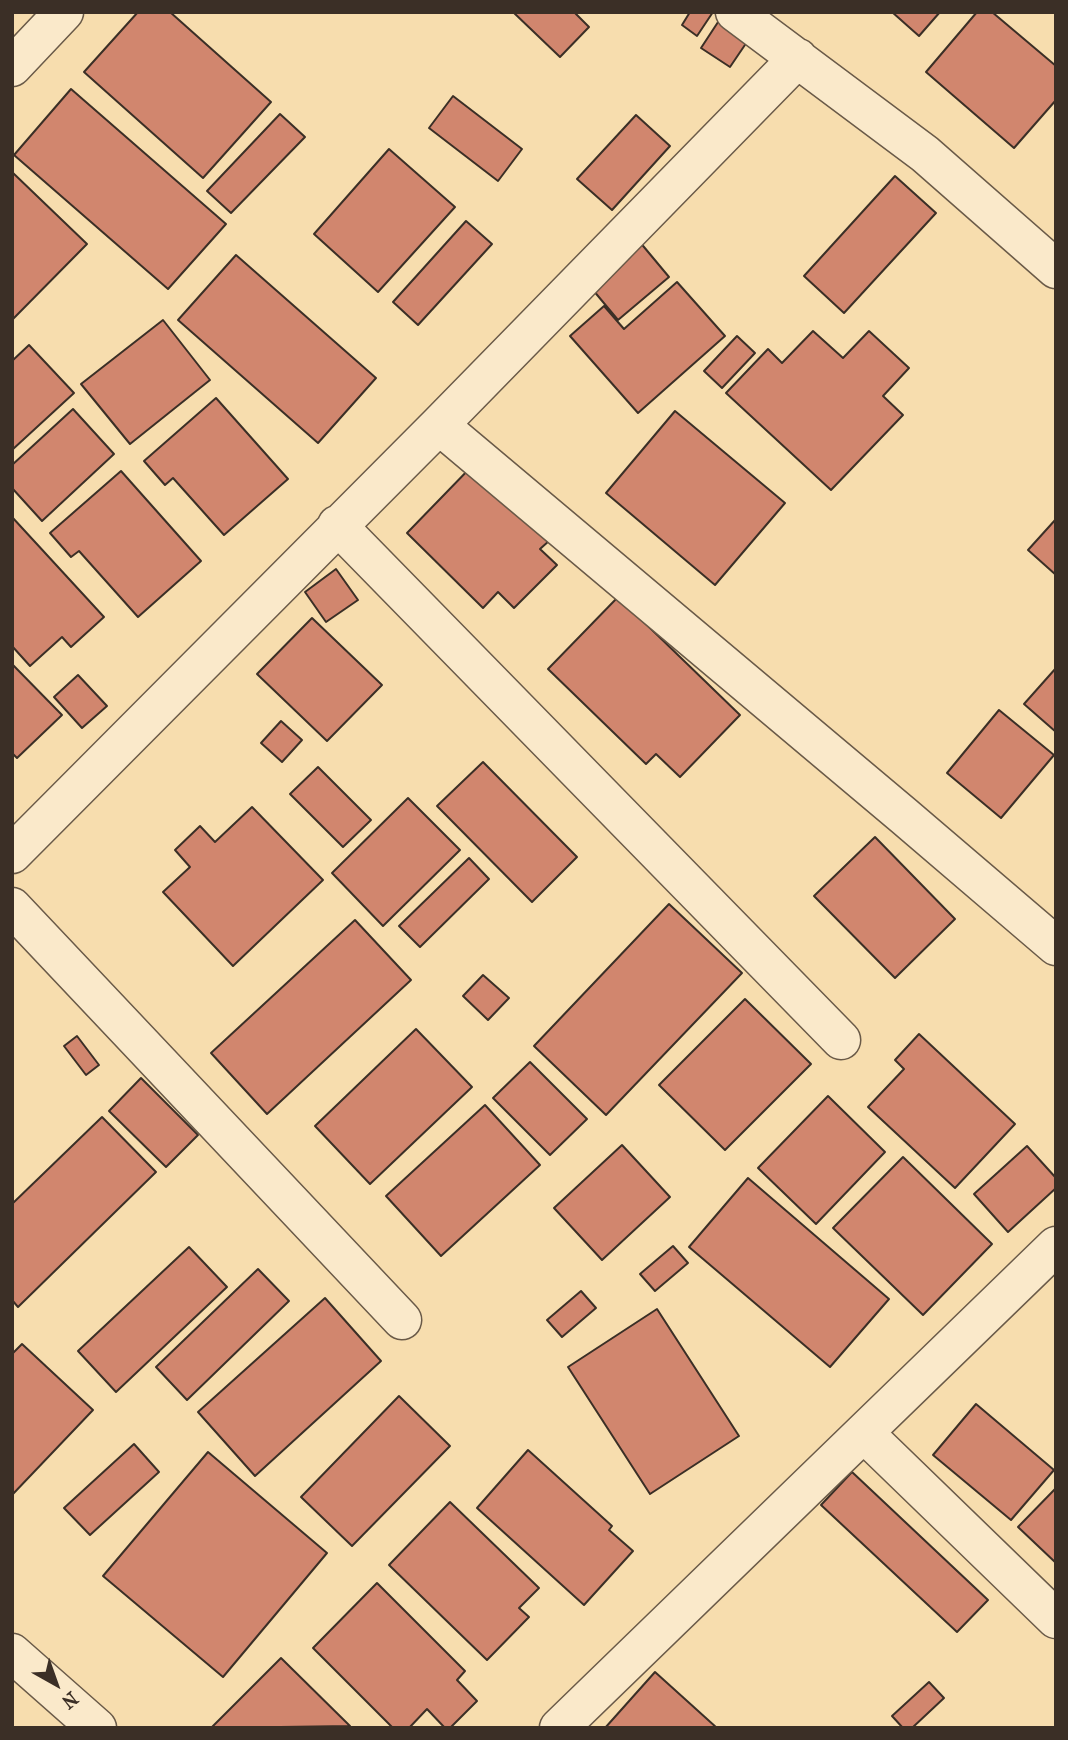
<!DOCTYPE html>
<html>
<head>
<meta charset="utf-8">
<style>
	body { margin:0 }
	#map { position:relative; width:1068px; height:1740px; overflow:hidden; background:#f7ddae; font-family:"IM FELL French Canon",serif }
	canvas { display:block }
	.frame { position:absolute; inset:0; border:14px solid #3b2f26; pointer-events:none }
	.north { position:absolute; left:21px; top:1649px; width:70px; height:70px; -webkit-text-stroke:5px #fae9ca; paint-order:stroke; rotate:140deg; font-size:19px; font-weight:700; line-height:28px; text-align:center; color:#3b2f26 }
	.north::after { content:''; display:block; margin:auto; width:24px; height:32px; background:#3b2f26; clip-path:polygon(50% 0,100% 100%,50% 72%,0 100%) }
</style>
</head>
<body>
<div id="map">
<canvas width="1068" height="1740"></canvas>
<div class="frame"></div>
<div class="north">N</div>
</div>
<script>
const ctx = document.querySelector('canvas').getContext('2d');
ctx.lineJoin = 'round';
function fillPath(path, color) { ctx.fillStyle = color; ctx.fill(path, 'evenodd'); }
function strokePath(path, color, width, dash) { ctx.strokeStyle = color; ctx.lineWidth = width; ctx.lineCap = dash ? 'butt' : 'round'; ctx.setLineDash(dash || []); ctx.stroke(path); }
const building = new Path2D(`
	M 138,12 L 170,12 L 271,102 L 203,178 L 84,72 Z
	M 513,12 L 574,12 L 589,27 L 560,57 Z
	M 690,12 L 713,12 L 697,36 L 682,25 Z
	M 892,12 L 940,12 L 919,36 Z
	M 977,12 L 992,12 L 1056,66 L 1056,100 L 1014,148 L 926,72 Z
	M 722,16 L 751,36 L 730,67 L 701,48 Z
	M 71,89 L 226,224 L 168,289 L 14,155 Z
	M 453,96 L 522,149 L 498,181 L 429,128 Z
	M 280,114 L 305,137 L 231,213 L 207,191 Z
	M 636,115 L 670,146 L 612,210 L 577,179 Z
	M 389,149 L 455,207 L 378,292 L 314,234 Z
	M 12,172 L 87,244 L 12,320 Z
	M 895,176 L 936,213 L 844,313 L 804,276 Z
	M 466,221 L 492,244 L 418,325 L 393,302 Z
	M 639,241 L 669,277 L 618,320 L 588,284 Z
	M 236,255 L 376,378 L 318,443 L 178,320 Z
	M 677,282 L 725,336 L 638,413 L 570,336 L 604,306 L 624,329 Z
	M 163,320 L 210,380 L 130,444 L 81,384 Z
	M 813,331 L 843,358 L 869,331 L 909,368 L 883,396 L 903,415 L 831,490 L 726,393 L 768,349 L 782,363 Z
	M 737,336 L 755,353 L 722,388 L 704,371 Z
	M 29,345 L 74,393 L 12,450 L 12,361 Z
	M 216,398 L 288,479 L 224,535 L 173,478 L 165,485 L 144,461 Z
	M 73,409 L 114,454 L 42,521 L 12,488 L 12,465 Z
	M 675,411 L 785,503 L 715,585 L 606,493 Z
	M 473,465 L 550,540 L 540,549 L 557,565 L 514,608 L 498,592 L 483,608 L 407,533 Z
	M 121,471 L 201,561 L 138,617 L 79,551 L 71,557 L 50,533 Z
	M 12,517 L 104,617 L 71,647 L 62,637 L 30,666 L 12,646 Z
	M 1056,519 L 1056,575 L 1028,550 Z
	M 336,569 L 358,600 L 326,622 L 305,592 Z
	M 618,597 L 740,715 L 680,777 L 656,754 L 646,764 L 548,669 Z
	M 312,618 L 382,685 L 327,741 L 257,674 Z
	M 12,664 L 62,715 L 17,758 L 12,753 Z
	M 1056,668 L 1056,732 L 1024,704 Z
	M 78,675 L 107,706 L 82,728 L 54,697 Z
	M 999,710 L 1054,755 L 1001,818 L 947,773 Z
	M 281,721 L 302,740 L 282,762 L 261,743 Z
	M 483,762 L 577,857 L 532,902 L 437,806 Z
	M 318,767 L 371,820 L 343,847 L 290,794 Z
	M 408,798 L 460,850 L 383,926 L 332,873 Z
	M 252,807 L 323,880 L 233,966 L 163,892 L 190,867 L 175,850 L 200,826 L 215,842 Z
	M 875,837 L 955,919 L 895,978 L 814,896 Z
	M 469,858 L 489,879 L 420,947 L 399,926 Z
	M 669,904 L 742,973 L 606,1115 L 534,1046 Z
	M 355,920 L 411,980 L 267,1114 L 211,1053 Z
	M 483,975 L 509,998 L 488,1020 L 463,996 Z
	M 745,999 L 811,1064 L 725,1150 L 659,1085 Z
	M 416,1029 L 472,1087 L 370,1184 L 315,1126 Z
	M 919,1034 L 1015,1124 L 955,1188 L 868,1107 L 904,1069 L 895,1060 Z
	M 77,1036 L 99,1065 L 86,1075 L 64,1046 Z
	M 530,1062 L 587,1119 L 550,1155 L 493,1098 Z
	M 141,1078 L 198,1135 L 166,1167 L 109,1111 Z
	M 828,1096 L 885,1152 L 816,1224 L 758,1168 Z
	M 485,1105 L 540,1165 L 441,1256 L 386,1196 Z
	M 102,1117 L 156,1172 L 18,1307 L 12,1300 L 12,1204 Z
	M 622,1145 L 670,1197 L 602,1260 L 554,1208 Z
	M 1027,1146 L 1056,1178 L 1056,1188 L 1008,1232 L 974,1194 Z
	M 903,1157 L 992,1244 L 923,1315 L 833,1228 Z
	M 748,1178 L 889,1299 L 830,1367 L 689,1247 Z
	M 673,1246 L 688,1263 L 655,1291 L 640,1274 Z
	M 189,1247 L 227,1287 L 116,1392 L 78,1351 Z
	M 258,1269 L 289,1301 L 187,1400 L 156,1367 Z
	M 581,1291 L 596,1308 L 562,1337 L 547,1320 Z
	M 325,1298 L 381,1361 L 255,1476 L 198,1412 Z
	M 657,1309 L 739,1436 L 650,1494 L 568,1367 Z
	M 22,1344 L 93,1410 L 12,1495 L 12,1354 Z
	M 399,1396 L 450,1446 L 352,1546 L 301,1497 Z
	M 976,1404 L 1054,1470 L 1011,1520 L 933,1455 Z
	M 134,1444 L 159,1472 L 90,1535 L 64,1508 Z
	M 528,1450 L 612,1526 L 609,1530 L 633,1551 L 584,1605 L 477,1508 Z
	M 208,1452 L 327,1553 L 223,1677 L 103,1576 Z
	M 852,1472 L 988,1600 L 957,1632 L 821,1505 Z
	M 1056,1488 L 1056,1563 L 1018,1527 Z
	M 450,1502 L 539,1588 L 519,1608 L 529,1617 L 487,1660 L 389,1565 Z
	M 377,1583 L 465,1671 L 457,1680 L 477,1701 L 450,1728 L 445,1728 L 427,1709 L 409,1728 L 393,1728 L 313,1648 Z
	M 281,1658 L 350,1726 L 211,1728 Z
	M 655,1672 L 717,1728 L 605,1728 Z
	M 929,1682 L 944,1698 L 912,1728 L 903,1728 L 892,1716 Z`);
const street = new Path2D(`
	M 735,12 L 925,154 L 1056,269
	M 12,67 L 64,12
	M 439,425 L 904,816 L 1056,946
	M 337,525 L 841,1040
	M 12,854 L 439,425 L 798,58
	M 12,907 L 402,1320
	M 864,1433 L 1056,1619
	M 12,1653 L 97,1728
	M 559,1728 L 1056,1246`);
fillPath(building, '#d1866e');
strokePath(building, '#3b2f26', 2);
strokePath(street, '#6a5a48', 41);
strokePath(street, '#fae9ca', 38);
</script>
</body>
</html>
